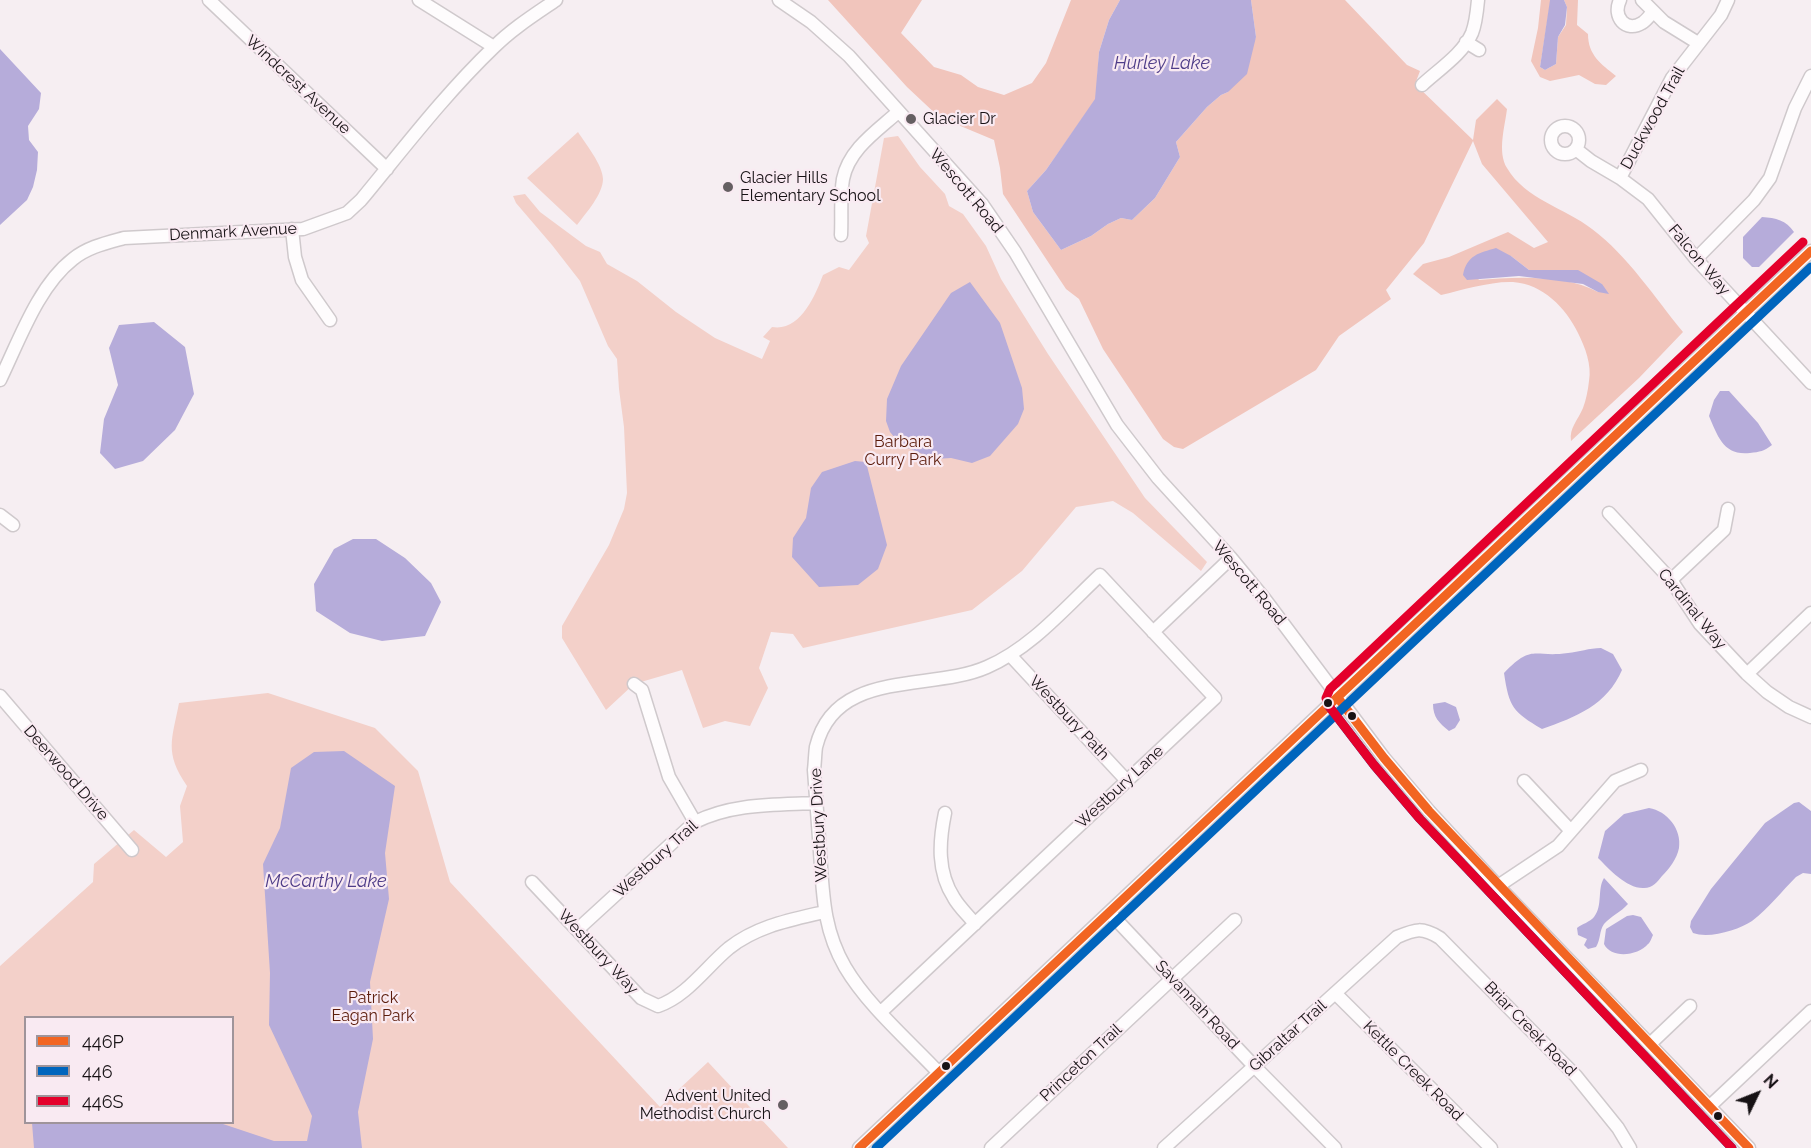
<!DOCTYPE html>
<html>
<head>
<meta charset="utf-8">
<style>
	body { margin:0 }
	#map { position:relative; width:1811px; height:1148px; overflow:hidden; background:#f6eef2; font-family:Raleway,sans-serif }
	canvas { display:block }
	.legend { position:absolute; left:24px; top:1016px; width:210px; height:108px; box-sizing:border-box; background:#f9eaf2; border:2px solid #9f949a; margin:0; padding:8px 10px; list-style:none; font-size:18px; color:#171215 }
	.legend li { display:flex; align-items:center; gap:12px; height:30px }
	.legend b { width:30px; border:2px solid #9f949a }
	.north { position:absolute; left:1727px; top:1064px; width:60px; height:60px; -webkit-text-stroke:4px #f9eaf2; paint-order:stroke; rotate:47deg; font-size:16px; font-weight:700; line-height:24px; text-align:center; color:#171215 }
	.north::after { content:''; display:block; margin:auto; width:21px; height:27px; background:#171215; clip-path:polygon(50% 0,100% 100%,50% 72%,0 100%) }
</style>
</head>
<body>
<div id="map">
<canvas width="1811" height="1148"></canvas>
<ul class="legend">
<li><b style="height:8px;background:#f26522"></b>446P</li>
<li><b style="height:8px;background:#0065bd"></b>446</li>
<li><b style="height:8px;background:#e4002b"></b>446S</li>
</ul>
<div class="north">N</div>
</div>
<script>
const ctx = document.querySelector('canvas').getContext('2d');
ctx.lineJoin = 'round';
function fillPath(path, color) { ctx.fillStyle = color; ctx.fill(path, 'evenodd'); }
function strokePath(path, color, width, dash) { ctx.strokeStyle = color; ctx.lineWidth = width; ctx.lineCap = dash ? 'butt' : 'round'; ctx.setLineDash(dash || []); ctx.stroke(path); }
function drawText(font, color, halo, rows, align = 'center') {
  ctx.font = font + ' Raleway,sans-serif'; ctx.lineWidth = 4.5; ctx.setLineDash([]); ctx.textBaseline = 'middle'; ctx.strokeStyle = halo; ctx.fillStyle = color; for (const [text, x, y, turn = 0] of rows) {
    ctx.save(); ctx.translate(x, y); ctx.rotate((+turn || 0) * Math.PI / 180); ctx.textAlign = isNaN(turn) ? turn : align; if (halo) ctx.strokeText(text, 0, 0); ctx.fillText(text, 0, 0); ctx.restore();
  }
}
const green = new Path2D(`
	M 578,132 C 585,143 603,165 603,179 C 603,194 586,213 577,225 L 527,178 Z
	M 898,136 L 920,167 L 945,194 L 949,206 L 963,214 L 986,246 L 1001,279 L 1048,354 L 1145,498 L 1207,562 L 1201,571 L 1133,513 L 1113,501 L 1076,507 L 1022,571 L 972,610 L 803,648 L 793,634 L 771,632 L 759,668 L 768,688 L 750,726 L 725,721 L 703,728 L 682,670 L 634,684 L 606,710 L 562,638 L 562,626 L 609,545 L 624,509 L 627,493 L 624,427 L 619,389 L 617,359 L 608,346 L 580,281 L 552,245 L 516,203 L 513,196 L 525,194 L 540,212 L 586,246 L 600,252 L 607,264 L 637,281 L 676,312 L 715,338 L 762,359 L 770,341 L 763,337 L 772,327 C 800,332 815,296 823,275 L 839,267 L 849,270 L 869,243 L 866,236 L 884,138 Z
	M 268,693 L 375,728 L 418,771 L 450,882 L 660,1107 L 708,1062 L 788,1148 L 0,1148 L 0,966 L 93,882 L 94,864 L 134,830 L 166,857 L 183,842 L 180,806 L 187,786 C 164,752 172,740 179,703 ZM 26,1018 L 232,1018 L 232,1122 L 26,1122 Z`);
const forest = new Path2D(`
	M 828,0 L 922,0 L 901,33 L 934,67 L 961,75 L 978,87 L 1004,95 L 1032,83 L 1046,63 L 1071,0 L 1120,0 L 1109,20 L 1099,52 L 1096,99 L 1046,170 L 1027,191 L 1033,212 L 1061,250 L 1091,236 L 1108,224 L 1121,218 L 1132,220 L 1155,198 L 1180,157 L 1176,142 L 1207,107 L 1221,95 L 1228,92 L 1256,37 L 1251,0 L 1345,0 L 1407,65 L 1420,71 L 1415,84 L 1473,140 L 1476,120 L 1497,99 L 1507,109 C 1505,126 1497,152 1507,168 C 1525,199 1565,208 1592,229 C 1628,256 1655,298 1683,332 L 1639,378 L 1571,441 C 1569,428 1578,420 1583,408 C 1586,400 1588,390 1589,381 C 1592,365 1585,347 1578,333 C 1566,308 1543,284 1513,282 C 1491,281 1462,290 1441,295 L 1413,274 L 1423,264 L 1449,257 L 1508,232 L 1534,248 L 1548,242 L 1482,164 L 1473,141 L 1424,243 L 1386,290 L 1391,299 L 1339,336 L 1316,370 L 1183,449 L 1174,447 L 1163,439 L 1103,349 L 1079,299 L 1066,289 L 1003,194 L 1000,168 L 994,140 L 939,117 L 907,87 ZM 1511,256 L 1529,270 L 1550,271 L 1602,284 L 1598,292 C 1565,274 1514,277 1478,280 Z
	M 1541,0 L 1550,0 L 1550,4 L 1540,67 L 1545,70 L 1556,64 L 1558,37 L 1566,25 L 1567,7 L 1564,0 L 1578,0 L 1577,25 L 1588,34 C 1588,55 1601,64 1616,76 L 1606,85 L 1595,84 L 1579,75 L 1550,81 L 1540,77 L 1531,61 L 1538,28 Z`);
const water = new Path2D(`
	M 1120,0 L 1251,0 L 1256,37 L 1247,74 L 1228,92 L 1221,95 L 1207,107 L 1176,142 L 1180,157 L 1155,198 L 1132,220 L 1121,218 L 1108,224 L 1091,236 L 1061,250 L 1033,212 L 1027,191 L 1046,170 L 1095,99 L 1099,52 L 1109,20 Z
	M 1550,0 L 1564,0 L 1567,7 L 1565,25 L 1558,37 L 1556,64 L 1545,70 L 1540,67 Z
	M 0,49 L 41,93 L 39,109 L 28,126 L 29,140 L 38,152 L 37,170 L 33,187 L 27,200 L 0,225 Z
	M 1762,217 C 1776,218 1786,220 1794,232 L 1759,267 L 1752,267 L 1743,258 L 1743,237 Z
	M 1496,248 L 1511,256 L 1529,270 L 1578,270 L 1602,284 L 1609,294 L 1598,292 L 1583,284 L 1519,276 L 1467,280 L 1463,275 C 1467,255 1479,253 1496,248 Z
	M 970,282 L 1000,323 L 1022,388 L 1024,409 L 1018,424 L 990,456 L 972,463 L 951,458 L 935,459 L 910,449 L 900,444 L 890,432 L 886,421 L 887,399 L 901,366 L 951,293 Z
	M 154,322 L 185,347 L 194,394 L 175,430 L 143,461 L 115,469 L 100,453 L 104,419 L 118,385 L 109,348 L 119,325 Z
	M 1720,391 L 1729,391 L 1758,423 L 1772,445 C 1764,451 1760,452 1750,453 C 1724,456 1718,437 1709,416 L 1714,400 Z
	M 855,461 L 866,462 L 887,545 L 878,569 L 858,585 L 819,587 L 792,557 L 793,538 L 806,518 L 811,488 L 822,472 Z
	M 353,539 L 376,539 L 405,558 L 431,583 L 441,602 L 425,636 L 382,641 L 350,633 L 316,611 L 314,584 L 334,549 Z
	M 1601,648 L 1613,654 L 1622,670 C 1607,705 1576,717 1542,729 C 1513,712 1509,707 1504,673 C 1533,643 1533,658 1568,653 C 1579,652 1589,648 1601,648 Z
	M 1445,702 L 1456,707 L 1460,720 L 1455,728 L 1449,731 C 1439,723 1433,717 1433,704 Z
	M 344,751 L 395,786 L 385,853 L 389,899 L 370,982 L 373,1039 L 358,1112 L 362,1148 L 34,1148 L 32,1123 L 220,1123 L 274,1141 L 307,1141 L 312,1116 L 269,1025 L 270,973 L 263,864 L 280,828 L 291,768 L 314,752 Z
	M 1799,802 L 1811,811 L 1811,874 L 1803,873 L 1796,877 C 1782,891 1768,909 1752,921 C 1739,930 1709,939 1693,933 L 1690,927 L 1691,921 L 1711,889 L 1765,823 L 1794,803 Z
	M 1649,808 C 1667,811 1682,829 1679,848 C 1677,859 1669,869 1662,876 C 1657,882 1653,888 1644,888 C 1627,889 1609,869 1598,858 L 1605,831 L 1624,814 Z
	M 1604,878 L 1628,904 C 1621,912 1611,916 1604,924 C 1599,931 1601,939 1596,947 L 1588,949 L 1584,945 L 1587,939 L 1578,935 L 1577,928 C 1582,924 1590,922 1594,917 C 1603,906 1597,889 1604,878 Z
	M 1633,915 L 1641,917 L 1653,935 C 1652,937 1650,943 1648,944 C 1638,956 1611,959 1604,944 L 1606,929 L 1627,916 Z`);
const minor = new Path2D(`
	M 209,0 L 387,169
	M 419,0 L 494,47
	M 779,0 L 811,22 L 849,56 L 982,204 L 1015,252 L 1117,425 L 1158,478 L 1231,558 L 1264,598 L 1384,758 L 1429,811 L 1498,886 L 1749,1148
	M 1620,0 C 1612,17 1626,33 1642,23 C 1646,21 1650,15 1653,12
	M 1642,0 L 1664,22 L 1698,43
	M 1466,42 L 1479,50
	M 1422,85 C 1438,70 1463,54 1472,33 C 1476,23 1477,11 1478,0
	M1551 140a14 14 0 1 1 28 0a14 14 0 1 1-28 0Z
	M 1577,150 L 1591,161 L 1620,178 L 1648,199 L 1696,259 L 1811,383
	M 1620,178 L 1672,78 L 1721,15 L 1728,0
	M 292,229 L 295,257 L 302,280 L 330,320
	M 841,235 C 842,216 840,197 843,179 C 849,149 877,131 898,112
	M 1696,259 L 1754,200 L 1770,178 L 1795,108 L 1811,76
	M 0,380 C 19,341 38,286 73,259 C 88,247 106,243 124,238 L 303,229 L 347,213 L 361,200 C 404,148 445,94 494,47 C 512,29 534,15 556,0
	M 1609,513 L 1671,580 L 1700,624 L 1747,674 L 1767,692 L 1789,707 L 1811,717
	M 0,515 L 13,525
	M 1671,580 L 1724,530 L 1728,509
	M 1153,632 L 1231,558
	M 1010,655 L 1127,781
	M 1747,674 L 1811,613
	M 634,684 L 642,690 L 669,777 L 695,822
	M 0,696 L 132,850
	M 1524,781 L 1571,831
	M 945,813 C 939,842 937,872 954,898 C 959,907 968,915 975,924
	M 532,882 L 641,998 L 658,1006 C 687,996 706,967 729,948 C 757,926 790,920 824,912
	M 1498,886 L 1558,846 L 1615,781 L 1641,770
	M 1110,913 L 1254,1066 L 1335,1148
	M 577,930 L 695,822 C 733,803 775,805 816,803
	M 1335,993 L 1491,1148
	M 881,1012 L 1215,698 L 1100,575 C 1065,608 1031,648 987,667 C 931,692 835,668 816,747 C 815,754 815,762 814,770 C 816,797 818,824 820,852 C 823,894 823,929 845,967 C 868,1006 908,1040 939,1073
	M 1650,1044 L 1690,1006
	M 1710,1106 L 1811,1011
	M 859,1148 L 1811,251
	M 991,1148 L 1235,920
	M 1164,1148 L 1397,937 C 1416,929 1422,927 1440,938 L 1576,1076 L 1618,1128 L 1630,1148`);
const bus1 = new Path2D(`
	M 1338,698 L 1384,758 L 1429,811 L 1749,1148
	M 859,1148 L 1811,251`);
const bus2 = new Path2D(`
	M 1328,705 L 1374,765 L 1420,819 L 1732,1148
	M 876,1148 L 1811,267`);
const bus3 = new Path2D(`
	M 1732,1148 L 1420,819 L 1374,765 L 1328,705 L 1326,698 L 1330,689 L 1803,242`);
const markers = [
	[911,119,6,"#655f62"],
	[728,187,6,"#655f62"],
	[1328,703,5,"#171215"],
	[1352,716,5,"#171215"],
	[946,1066,5,"#171215"],
	[783,1105,6,"#655f62"],
	[1718,1116,5,"#171215"]
];
const streetNames = [
	["Windcrest Avenue",298,85,43],
	["Duckwood Trail",1653,118,-61],
	["Wescott Road",966,191,50],
	["Denmark Avenue",233,232,-3],
	["Falcon Way",1699,260,50],
	["Wescott Road",1249,583,50],
	["Cardinal Way",1692,609,51],
	["Westbury Path",1069,718,47],
	["Deerwood Drive",66,773,49],
	["Westbury Lane",1120,787,-43],
	["Westbury Drive",819,825,-93],
	["Westbury Trail",656,859,-42],
	["Westbury Way",598,952,47],
	["Savannah Road",1197,1005,47],
	["Briar Creek Road",1530,1029,46],
	["Gibraltar Trail",1288,1036,-42],
	["Princeton Trail",1081,1063,-43],
	["Kettle Creek Road",1413,1071,45]
];
const poiNames = [
	["Glacier Dr",923,119],
	["Glacier Hills",740,178],
	["Elementary School",740,196],
	["Advent United",771,1096,"right"],
	["Methodist Church",771,1114,"right"]
];
const parkNames = [
	["Barbara",903,442],
	["Curry Park",903,460],
	["Patrick",373,998],
	["Eagan Park",373,1016]
];
const waterNames = [
	["Hurley Lake",1162,64],
	["McCarthy Lake",326,882]
];
fillPath(green, '#f3d0c9');
fillPath(forest, '#f1c5bc');
fillPath(water, '#b6acda');
strokePath(minor, '#cfc9cc', 15);
strokePath(minor, '#fefcfd', 12);
strokePath(bus1, '#f26522', 9);
strokePath(bus2, '#0065bd', 9);
strokePath(bus3, '#e4002b', 9);
for (const [x, y, r, color] of markers) { const dot = new Path2D(); dot.arc(x, y, r, 0, 2 * Math.PI); ctx.fillStyle = color; ctx.fill(dot); strokePath(dot, '#f9eaf2', 2); }
drawText('16px', '#171215', '#f9eaf2', streetNames);
drawText('16px', '#171215', '#f9eaf2', poiNames, 'left');
drawText('16px', '#5c1c0b', '#f9eaf2', parkNames);
drawText('italic 18px', '#4e3c88', '#f9eaf2', waterNames);
</script>
</body>
</html>
